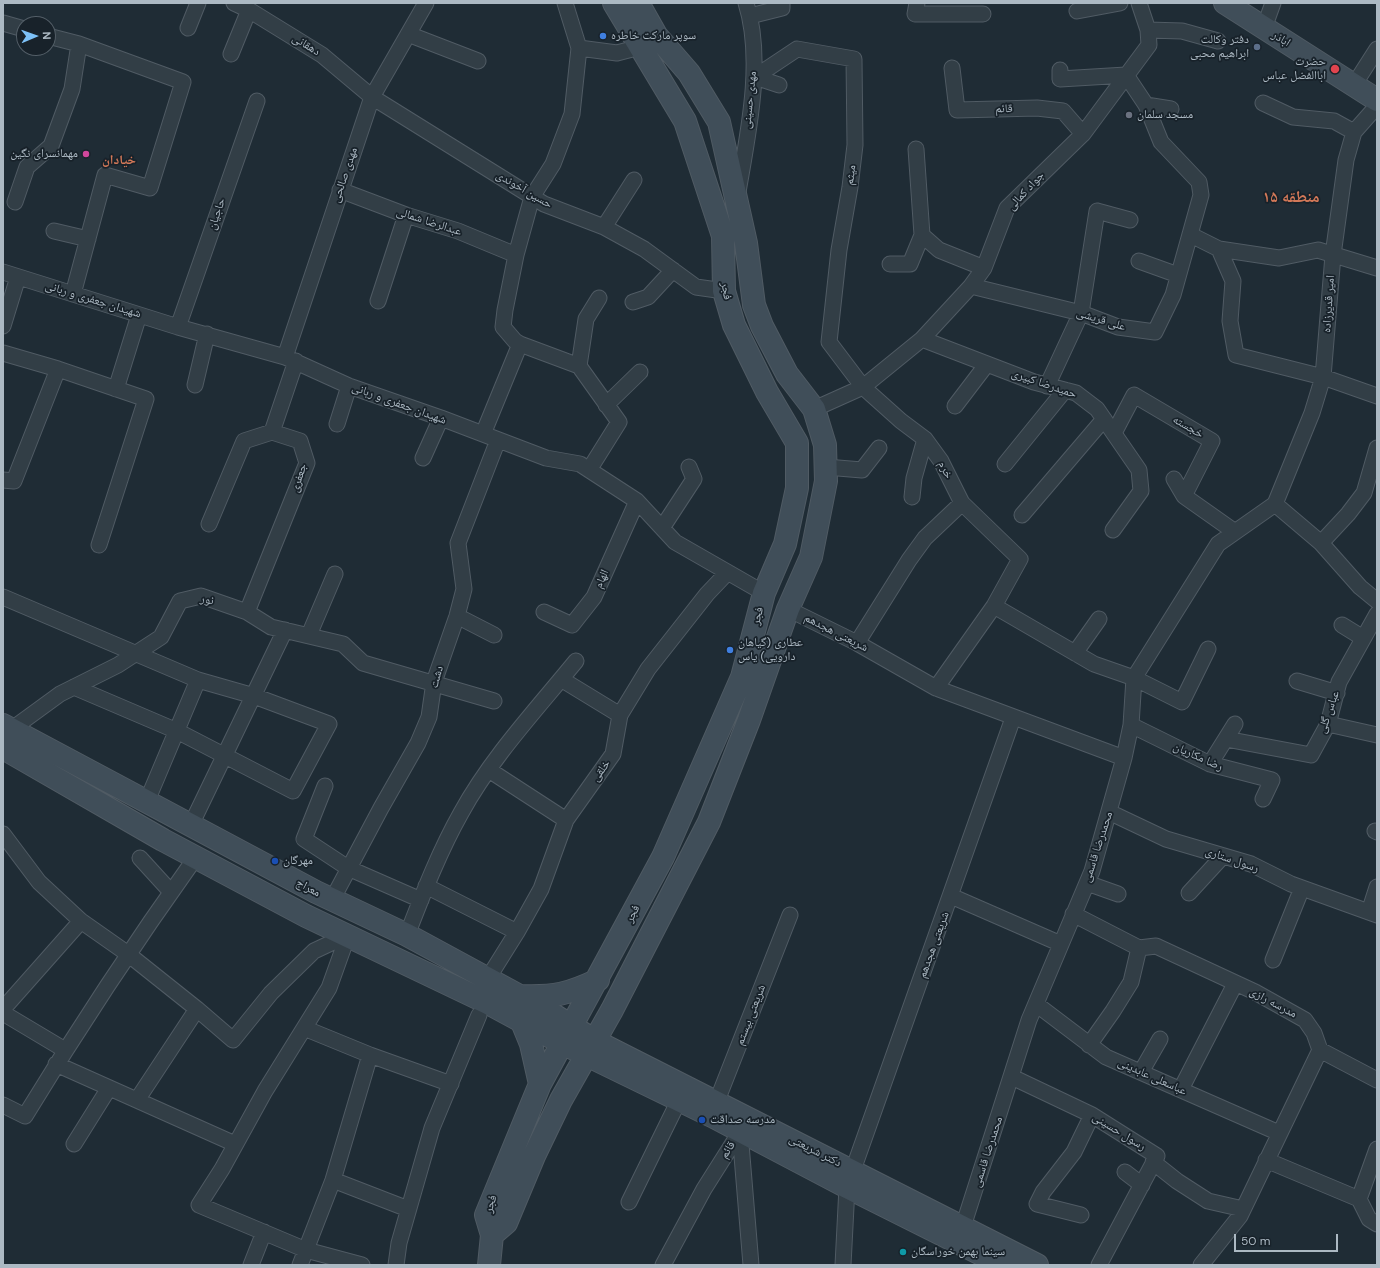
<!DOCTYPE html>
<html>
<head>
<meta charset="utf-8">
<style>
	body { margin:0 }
	#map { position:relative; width:1380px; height:1268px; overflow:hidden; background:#1f2c35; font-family:"DM Sans",sans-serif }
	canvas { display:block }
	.frame { position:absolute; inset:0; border:4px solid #acb9c3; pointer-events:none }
	.north { position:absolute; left:16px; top:16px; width:40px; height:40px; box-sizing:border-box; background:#18222a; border:1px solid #535e67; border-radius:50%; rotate:88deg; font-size:11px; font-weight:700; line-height:16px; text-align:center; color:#acb9c3 }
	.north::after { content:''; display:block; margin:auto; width:14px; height:18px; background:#7dc1f7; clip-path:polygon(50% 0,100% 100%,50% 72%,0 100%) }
	.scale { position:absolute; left:1234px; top:1234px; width:104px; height:18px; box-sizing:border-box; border:2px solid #acb9c3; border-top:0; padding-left:5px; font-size:12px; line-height:14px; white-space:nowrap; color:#acb9c3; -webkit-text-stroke:3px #18222a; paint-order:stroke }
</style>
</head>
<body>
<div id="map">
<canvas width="1380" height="1268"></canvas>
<div class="frame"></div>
<div class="north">N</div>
<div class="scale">50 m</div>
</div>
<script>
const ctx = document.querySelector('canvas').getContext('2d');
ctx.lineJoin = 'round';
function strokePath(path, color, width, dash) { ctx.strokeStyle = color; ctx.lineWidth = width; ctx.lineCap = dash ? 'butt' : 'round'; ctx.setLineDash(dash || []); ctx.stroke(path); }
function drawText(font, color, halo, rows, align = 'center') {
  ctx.font = font + ' "DM Sans","Noto Naskh Arabic",sans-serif'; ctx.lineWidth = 3.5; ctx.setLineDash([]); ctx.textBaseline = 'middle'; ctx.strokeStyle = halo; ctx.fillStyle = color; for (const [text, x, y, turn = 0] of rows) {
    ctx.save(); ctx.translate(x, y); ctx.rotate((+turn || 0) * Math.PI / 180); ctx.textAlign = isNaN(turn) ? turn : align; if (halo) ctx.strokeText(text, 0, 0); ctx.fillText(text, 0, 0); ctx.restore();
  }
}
const street = new Path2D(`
	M 234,3 L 249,10 L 322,55 L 372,97 L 544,204 L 604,227 L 644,249 L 696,287 L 724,291
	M 565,3 L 579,48 L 617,53 L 640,47
	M 917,3 L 915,14 L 983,14
	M 1077,11 L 1120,3
	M 750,16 L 782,8 L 782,3
	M 3,23 L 24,29
	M 188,28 L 198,3
	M 1264,28 L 1273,3
	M 1148,30 L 1182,31 L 1218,41
	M 408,34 L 478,61
	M 48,36 L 79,44 L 183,82 L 150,188 L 105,175 L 73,294
	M 579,48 L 572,114 L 553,164 L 532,197 L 516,255 L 505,310 L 503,327 L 515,341 L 520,344 L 579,366 L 619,422 L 589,470
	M 231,54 L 249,10
	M 952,68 L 957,110 L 1037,108 L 1063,111 L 1083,134
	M 755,77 L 797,49 L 854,59 L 855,145 L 850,187 L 839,250 L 829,342 L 863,387 L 901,421 L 925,439 L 941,461 L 962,503 L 1020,559 L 994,606 L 936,688
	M 755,77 L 779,85
	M 1354,85 L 1377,49
	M 1263,103 L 1293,117 L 1334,121 L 1354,132
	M 1146,105 L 1171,109
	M 916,149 L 922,235 L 939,250 L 984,268
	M 340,190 L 406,215 L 458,231 L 516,255
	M 738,192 C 748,134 764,60 746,3
	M 15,202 L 27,167 L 51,146 L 72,89 L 79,44
	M 604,227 L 634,180
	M 54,231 L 88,239
	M 1191,235 L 1219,249 L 1233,281 L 1230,321 L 1236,355 L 1323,377 L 1377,396
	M 1219,249 L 1279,258 L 1318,250 L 1377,268
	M 1139,261 L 1178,275
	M 890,264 L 910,264 L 922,235
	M 3,272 L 178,327 L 285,357 L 349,386 L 441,418 L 546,458 L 580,464 L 637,501 L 675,542 L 764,593
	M 971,286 L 1081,313 L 1118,327 L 1155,332 L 1173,295 L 1201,195 L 1199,182 L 1161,142 L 1146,105 L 1126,75 L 1060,79 L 1060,70
	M 378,301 L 406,215
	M 633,302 L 648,297 L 673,270
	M 3,326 L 18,277
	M 178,327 L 257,101
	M 922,339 L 1034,382 L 1076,393 L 1097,409 L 1139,470 L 1141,491 L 1113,530
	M 3,353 L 58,369 L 146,399 L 99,545
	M 285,357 L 372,97 L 426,3
	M 579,366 L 586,319 L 599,298
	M 195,385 L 207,334
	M 1047,386 L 1081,313 L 1097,211 L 1130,220
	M 116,389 L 139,315
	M 606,405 L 640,372
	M 955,406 L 987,364
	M 814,409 L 863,387 L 922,339 L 971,286 L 984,268 L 1007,208 L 1083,134 L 1149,45 L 1148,30 L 1139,3
	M 337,424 L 349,386
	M 1114,433 L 1134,395 L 1212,441 L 1184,496 L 1235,532
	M 483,434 L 520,344
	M 423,458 L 441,418
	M 1005,464 L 1065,390
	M 826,467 L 862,470 L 879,448
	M 1174,479 L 1184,496
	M 3,480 L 14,481 L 58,369
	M 912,497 L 914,478 L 925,439
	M 1275,504 L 1312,413 L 1323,377 L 1333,255 L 1346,160 L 1354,132 L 1377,106
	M 1275,504 L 1321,543 L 1360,587 L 1377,601
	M 1022,515 L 1104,419
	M 209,524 L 244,441 L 272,432
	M 662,528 L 694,479 L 689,467
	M 1321,543 L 1348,514 L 1364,493 L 1377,448
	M 3,597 L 198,680 L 254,696 L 329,724 L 293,791 L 177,731 L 74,687
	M 994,606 L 1094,664 L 1134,678 L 1182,702 L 1208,649
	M 788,609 L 857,643 L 936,688 L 1124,758
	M 247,612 L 307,463 L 300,441 L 272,432 L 296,361
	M 544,612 L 572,625 L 594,597 L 637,501
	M 457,616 L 494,635
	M 1342,625 L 1363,638
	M 309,635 L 335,574
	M 857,643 L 909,560 L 925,538 L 962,503
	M 1075,653 L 1099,619
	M 561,679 L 620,715
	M 1297,681 L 1337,693
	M 1328,724 L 1377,735
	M 1131,725 L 1210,764 L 1272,780 L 1263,799
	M 12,729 L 60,694 L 118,665 L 161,637 L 180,601 L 201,596 L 247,612 L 271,627 L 343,644 L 363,663 L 494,701
	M 1226,739 L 1311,755 L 1328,724 L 1339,682 L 1377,614
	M 1210,764 L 1235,724
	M 489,770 L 566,820
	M 325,786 L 304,839 L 348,868 L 421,900
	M 147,801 L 198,680
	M 1109,812 L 1166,839 L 1251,864 L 1291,884 L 1377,915
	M 191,825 L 285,630
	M 1375,831 L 1377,832
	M 3,834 L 39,882 L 81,921 L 128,954 L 197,1009 L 233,1040 L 271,993 L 314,951 L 348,935
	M 140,858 L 171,892
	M 1087,883 L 1118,894
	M 426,886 L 517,932
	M 1189,893 L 1223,856
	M 951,896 L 1061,944
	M 332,900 L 381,808 L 418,743 L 429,717 L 434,682 L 457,616 L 464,589 L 458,543 L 498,440
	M 1369,912 L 1377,887
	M 1073,914 L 1139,948 L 1156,946 L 1255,992 L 1305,1020 L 1314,1033 L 1320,1050 L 1240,1216 L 1201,1265
	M 348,935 L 329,988 L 265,1091 L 222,1169 L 199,1205 L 306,1250 L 362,1265
	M 407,935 C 423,894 439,852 461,813 C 491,758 536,710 576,661
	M 1273,960 L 1302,888
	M 487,980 L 517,932 L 541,889 L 566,820 L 613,754 L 620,715 L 648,669 L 707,594 L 727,573
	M 1036,1004 L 1106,1057 L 1279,1133
	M 3,1009 L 81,921
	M 3,1013 L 65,1050
	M 1089,1045 L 1113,1011 L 1131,982 L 1139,948
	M 1320,1050 L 1377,1080
	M 370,1055 L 451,1084
	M 56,1064 L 235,1144
	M 1141,1072 L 1160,1039
	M 1012,1077 L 1092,1115 L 1157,1156 L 1099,1265
	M 1181,1089 L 1235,984
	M 137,1100 L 197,1009
	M 3,1105 L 25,1116 C 79,1027 136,941 196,857
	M 713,1111 L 790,915
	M 74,1144 L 109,1088
	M 1266,1160 L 1359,1199 L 1369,1219 L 1377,1224
	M 1153,1162 L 1177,1181 L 1208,1201 L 1243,1209
	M 1125,1172 L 1142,1185
	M 333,1180 L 408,1209
	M 1359,1199 L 1377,1149
	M 629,1202 L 683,1092
	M 1081,1215 L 1037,1204 L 1043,1192 L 1074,1152 L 1092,1115
	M 960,1236 L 1029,1020 L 1092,871 L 1124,758 L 1131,725 L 1134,678 L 1218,544 L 1275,504
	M 251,1265 L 264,1232
	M 300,1265 L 333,1180 L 370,1055 L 304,1028
	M 396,1265 L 399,1243 L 432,1128 L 479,1015
	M 663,1265 L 704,1189 L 740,1132 L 751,1265
	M 843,1265 L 847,1187 L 1013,718`);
const secondary = new Path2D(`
	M 1225,3 L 1377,100
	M 3,725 L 316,892 L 407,935 L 549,1012 L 595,1041 L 1037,1265
	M 3,748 L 163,840 L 306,916 L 488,1003 L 562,1043 L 712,1116 L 847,1187 L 1003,1265
	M 522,996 C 555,997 568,994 598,980
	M 522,1022 L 531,1044 L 540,1084
	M 492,1235 L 506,1223 L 534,1156 L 561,1100 L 612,1010 L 709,822 L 749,720 L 788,609 L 811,557 L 826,481 L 825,445 L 814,409 L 787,374 L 762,326 L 754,305 L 746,243 L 719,122 L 689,73 L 656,35 L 638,3
	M 489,1265 L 492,1235 L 486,1215 L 540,1084 L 663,857 L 742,677 L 764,593 L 785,544 L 797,488 L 797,443 L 767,392 L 734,325 L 724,291 L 723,236 L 685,121 L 614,3`);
const markers = [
	[603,36,4,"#3f7fe0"],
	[1257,47,4,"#5c6f8a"],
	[1335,69,5,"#e0444e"],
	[1129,115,4,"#6b7280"],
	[86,154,4,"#d1479c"],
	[730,650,4,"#3f7fe0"],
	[275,861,4,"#1a4fb4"],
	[702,1120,4,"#1a4fb4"],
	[903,1252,4,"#0f9aa8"]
];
const poiNames = [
	["سوپر مارکت خاطره",611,36],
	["دفتر وکالت",1249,40,"right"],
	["ابراهیم محبی",1249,54,"right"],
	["حضرت",1326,62,"right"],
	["اباالفضل عباس",1326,76,"right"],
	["مسجد سلمان",1137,115],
	["مهمانسرای نگین",78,154,"right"],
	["عطاری (گیاهان",738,643],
	["دارویی) یاس",738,657],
	["مهرگان",283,861],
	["مدرسه صداقت",710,1120],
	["سینما بهمن خوراسگان",911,1252]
];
const streetNames = [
	["اباذر",1281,39,32],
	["دهقانی",306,45,32],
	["مهدی حسینی",750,100,-84],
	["قائم",1004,109,-1],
	["مهدی صالحی",345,175,-71],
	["میثم",851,175,-83],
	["حسین آخوندی",524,190,30],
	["جواد کمالی",1026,191,-47],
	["حاجیان",217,214,-71],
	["عبدالرضا شمالی",429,222,18],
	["فجر",726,291,81],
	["شهیدان جعفری و ربانی",93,300,17],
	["امیر قدیرزاده",1329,304,-86],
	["علی قریشی",1101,320,17],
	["حمیدرضا کبیری",1044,384,19],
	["شهیدان جعفری و ربانی",399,404,20],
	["خجسته",1188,427,30],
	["خرم",945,470,62],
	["جعفری",299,478,-72],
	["الهام",602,579,-66],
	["نور",207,600,12],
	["فجر",758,616,-75],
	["شریعتی هجدهم",836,633,27],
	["دشت",437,677,-74],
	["عباس گلی",1329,712,-71],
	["رضا مکاریان",1198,757,24],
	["خلقی",601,771,-54],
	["محمدرضا قاسمی",1098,847,-72],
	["رسول ستاری",1232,860,19],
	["معراج",308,888,28],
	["فجر",633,914,-62],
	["شریعتی هجدهم",934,945,-70],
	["مدرسه رازی",1273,1003,28],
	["شریعتی بیستم",751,1015,-69],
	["عباسعلی عابدینی",1152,1077,24],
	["رسول حسینی",1119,1132,32],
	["قائم",728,1150,-58],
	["دکتر شریعتی",815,1151,27],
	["محمدرضا قاسمی",988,1152,-72],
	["فجر",491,1204,-73]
];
const neighbourhoodNames = [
	["خیادان",119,161]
];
const districtNames = [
	["منطقه ۱۵",1291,198]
];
strokePath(street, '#505b64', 17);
strokePath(secondary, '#505b64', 24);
strokePath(street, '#323e46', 15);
strokePath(secondary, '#404e59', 22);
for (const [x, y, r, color] of markers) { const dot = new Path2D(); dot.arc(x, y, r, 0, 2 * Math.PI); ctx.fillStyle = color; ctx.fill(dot); strokePath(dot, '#18222a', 1.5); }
drawText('12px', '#acb9c3', '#18222a', poiNames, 'left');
drawText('12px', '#acb9c3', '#18222a', streetNames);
drawText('bold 13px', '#d27858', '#18222a', neighbourhoodNames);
drawText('bold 16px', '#d27858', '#18222a', districtNames);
</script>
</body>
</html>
